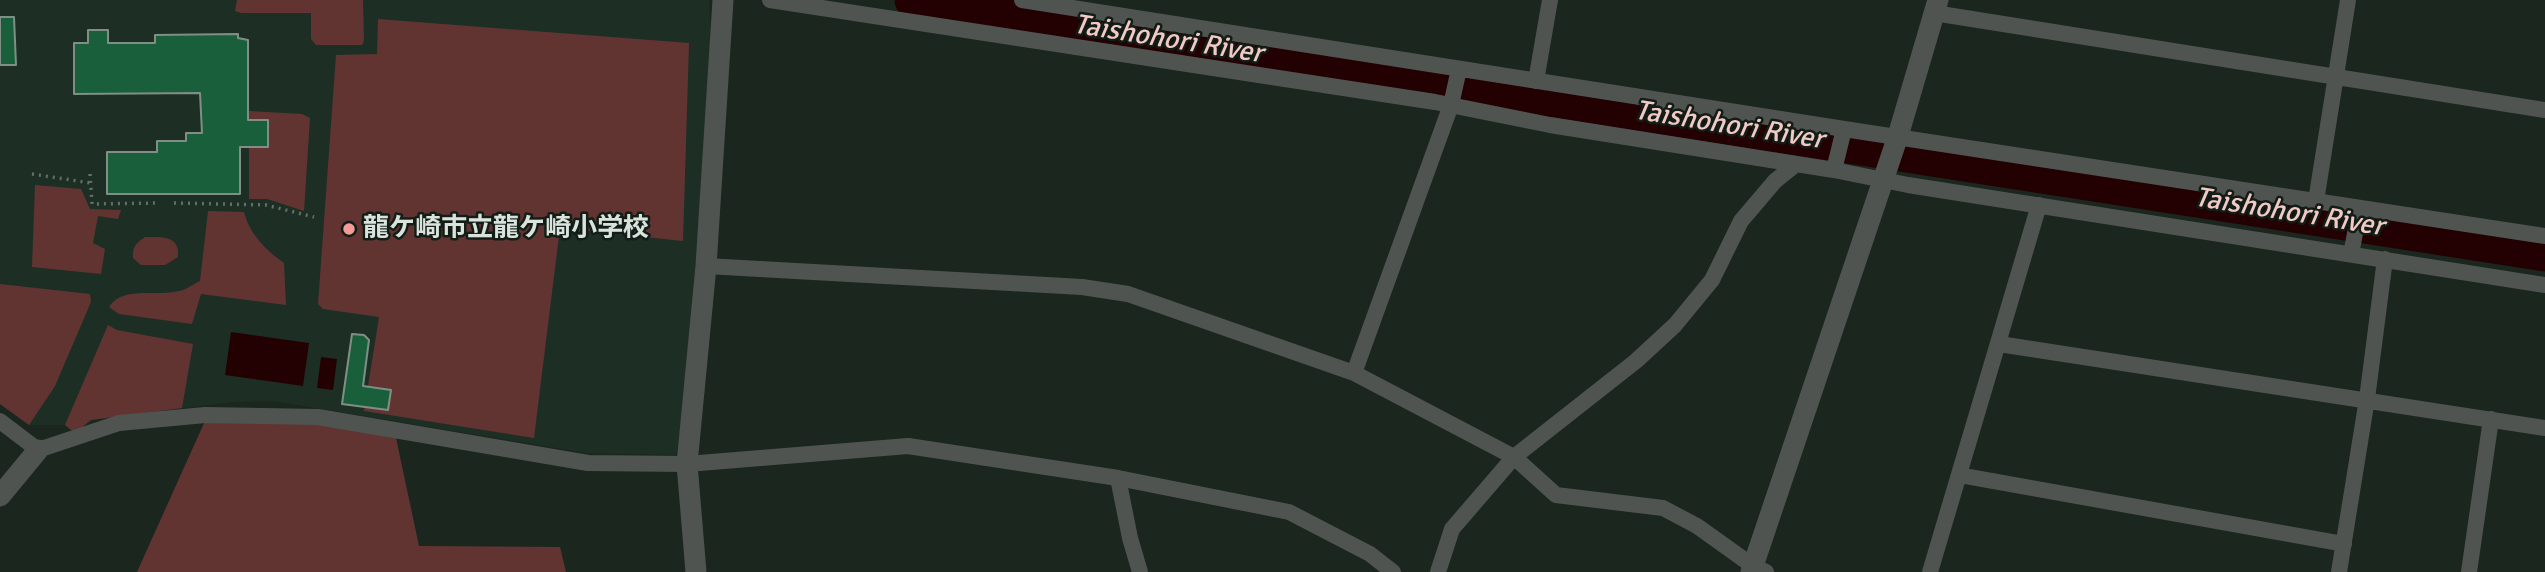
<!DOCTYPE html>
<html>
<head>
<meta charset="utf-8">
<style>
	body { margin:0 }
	canvas { display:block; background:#1b261f }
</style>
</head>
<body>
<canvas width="2545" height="572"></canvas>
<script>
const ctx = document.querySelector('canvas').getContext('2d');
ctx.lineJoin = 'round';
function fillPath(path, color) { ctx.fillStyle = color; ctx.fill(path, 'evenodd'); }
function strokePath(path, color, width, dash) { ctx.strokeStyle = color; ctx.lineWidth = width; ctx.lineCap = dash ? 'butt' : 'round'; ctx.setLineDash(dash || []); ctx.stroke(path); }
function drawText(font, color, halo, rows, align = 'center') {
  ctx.font = font + ' Signika,"Noto Sans JP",sans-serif'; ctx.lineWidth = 5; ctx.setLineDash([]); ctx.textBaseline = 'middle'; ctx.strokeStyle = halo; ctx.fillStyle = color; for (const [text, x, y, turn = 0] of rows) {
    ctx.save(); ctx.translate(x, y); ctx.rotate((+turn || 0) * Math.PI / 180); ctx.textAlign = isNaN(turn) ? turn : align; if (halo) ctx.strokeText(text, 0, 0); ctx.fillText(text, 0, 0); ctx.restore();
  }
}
const built = new Path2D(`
	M 0,0 L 709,0 L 712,58 L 681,449 L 675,455 L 587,453 L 274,401 L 232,402 L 91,420 L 75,433 L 65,425 L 29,425 L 0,404 Z`);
const green = new Path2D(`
	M 237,0 L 363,0 L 364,41 L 362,45 L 316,45 L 311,39 L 311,13 L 241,13 L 235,11 Z
	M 378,19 L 689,43 L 683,241 L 560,228 L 534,438 L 364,411 L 379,317 L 323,309 L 318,304 L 336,55 L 377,54 Z
	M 249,111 L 302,114 L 310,118 L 304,211 L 267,199 L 249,199 Z
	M 35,185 L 81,189 L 90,209 L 121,210 L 118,219 L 98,216 L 93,243 L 105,249 L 101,274 L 32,267 Z
	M 208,211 L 244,212 C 250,235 266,250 284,263 L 286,305 L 201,294 L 192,324 L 119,314 L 109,307 C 123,285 157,297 179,291 C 186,290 193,284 200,281 Z
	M 145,237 C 162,237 180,235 178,257 L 165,265 L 141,265 L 133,258 C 132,247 136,243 145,237 Z
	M 0,284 L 90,294 L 91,302 L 55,386 L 29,425 L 0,404 Z
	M 108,325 L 117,330 L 193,344 L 182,408 L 91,420 L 75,433 L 65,425 Z
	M 205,421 L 328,423 L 396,438 L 419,546 L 560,547 L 566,572 L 137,572 Z`);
const water = new Path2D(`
	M 231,332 L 309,343 L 303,386 L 225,375 Z
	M 321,357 L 337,359 L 333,390 L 317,388 Z`);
const river = new Path2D(`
	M 913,0 L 2545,253`);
const building = new Path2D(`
	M 0,17 L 14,17 L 16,65 L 0,65 Z
	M 88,30 L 108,30 L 108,43 L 155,43 L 155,35 L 238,34 L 238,38 L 248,40 L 248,120 L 268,120 L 268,147 L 240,147 L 240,194 L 107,194 L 107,152 L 157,152 L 157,141 L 186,141 L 186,133 L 202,133 L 200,93 L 74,94 L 74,43 L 88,43 Z
	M 352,334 L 364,335 L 369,340 L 363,386 L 391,390 L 388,410 L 342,404 Z`);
const path = new Path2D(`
	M 32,174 L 91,183
	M 90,174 L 92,204 L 157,203
	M 174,203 L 266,205 L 314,217`);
const minor = new Path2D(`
	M 770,0 L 1435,102 L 1550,125 L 1834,170 L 1908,185 L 2545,285
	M 1022,0 L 1844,129 L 2545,236
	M 1934,13 L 2545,110
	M 1536,81 L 1550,0
	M 1834,170 L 1844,129
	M 2316,201 L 2348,0
	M 2351,254 L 2360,208
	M 706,266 L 1082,287 L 1128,294 L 1354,373 L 1514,457 L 1556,495 L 1663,508 L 1697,526 L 1753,566 L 1766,572
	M 1999,344 L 2545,428
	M 1354,373 L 1451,105 L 1459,69
	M 0,421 L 38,450 L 119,423 L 205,415 L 318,417 L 588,463 L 687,464 L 908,446 L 1118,478 L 1289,512 L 1370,554 L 1393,572
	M 1959,475 L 2344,544
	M 1118,478 L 1130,538 L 1140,572
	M 1438,572 L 1452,529 L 1514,457 L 1636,361 L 1675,325 L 1712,280 L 1741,221 L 1775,181 L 1795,165
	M 1930,572 L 2039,205
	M 2339,572 L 2367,399 L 2385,259
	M 2469,572 L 2491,419`);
const tertiary = new Path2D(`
	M 0,496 L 38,450
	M 696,572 L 687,464 L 706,266 L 723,0
	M 1751,572 L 1898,136 L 1938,0`);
const markers = [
	[349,229,7,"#f59b97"]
];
const poiNames = [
	["龍ケ崎市立龍ケ崎小学校",363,229]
];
const waterNames = [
	["Taishohori River",1168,40,9],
	["Taishohori River",1729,126,9],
	["Taishohori River",2289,213,9]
];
fillPath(built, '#1d2f24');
fillPath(green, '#613432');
fillPath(water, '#230001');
strokePath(river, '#230001', 37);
fillPath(building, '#1a5f3c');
strokePath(building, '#808e85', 2);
strokePath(path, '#656f68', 3.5, [2, 5]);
strokePath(minor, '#4f5451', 16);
strokePath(tertiary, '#4f5451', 21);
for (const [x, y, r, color] of markers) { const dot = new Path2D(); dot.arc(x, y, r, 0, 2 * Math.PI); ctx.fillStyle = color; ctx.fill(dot); strokePath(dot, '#111d16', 2.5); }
drawText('bold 26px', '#dae2dc', '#111d16', poiNames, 'left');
drawText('italic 28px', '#f3c9c6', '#111d16', waterNames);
</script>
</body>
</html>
